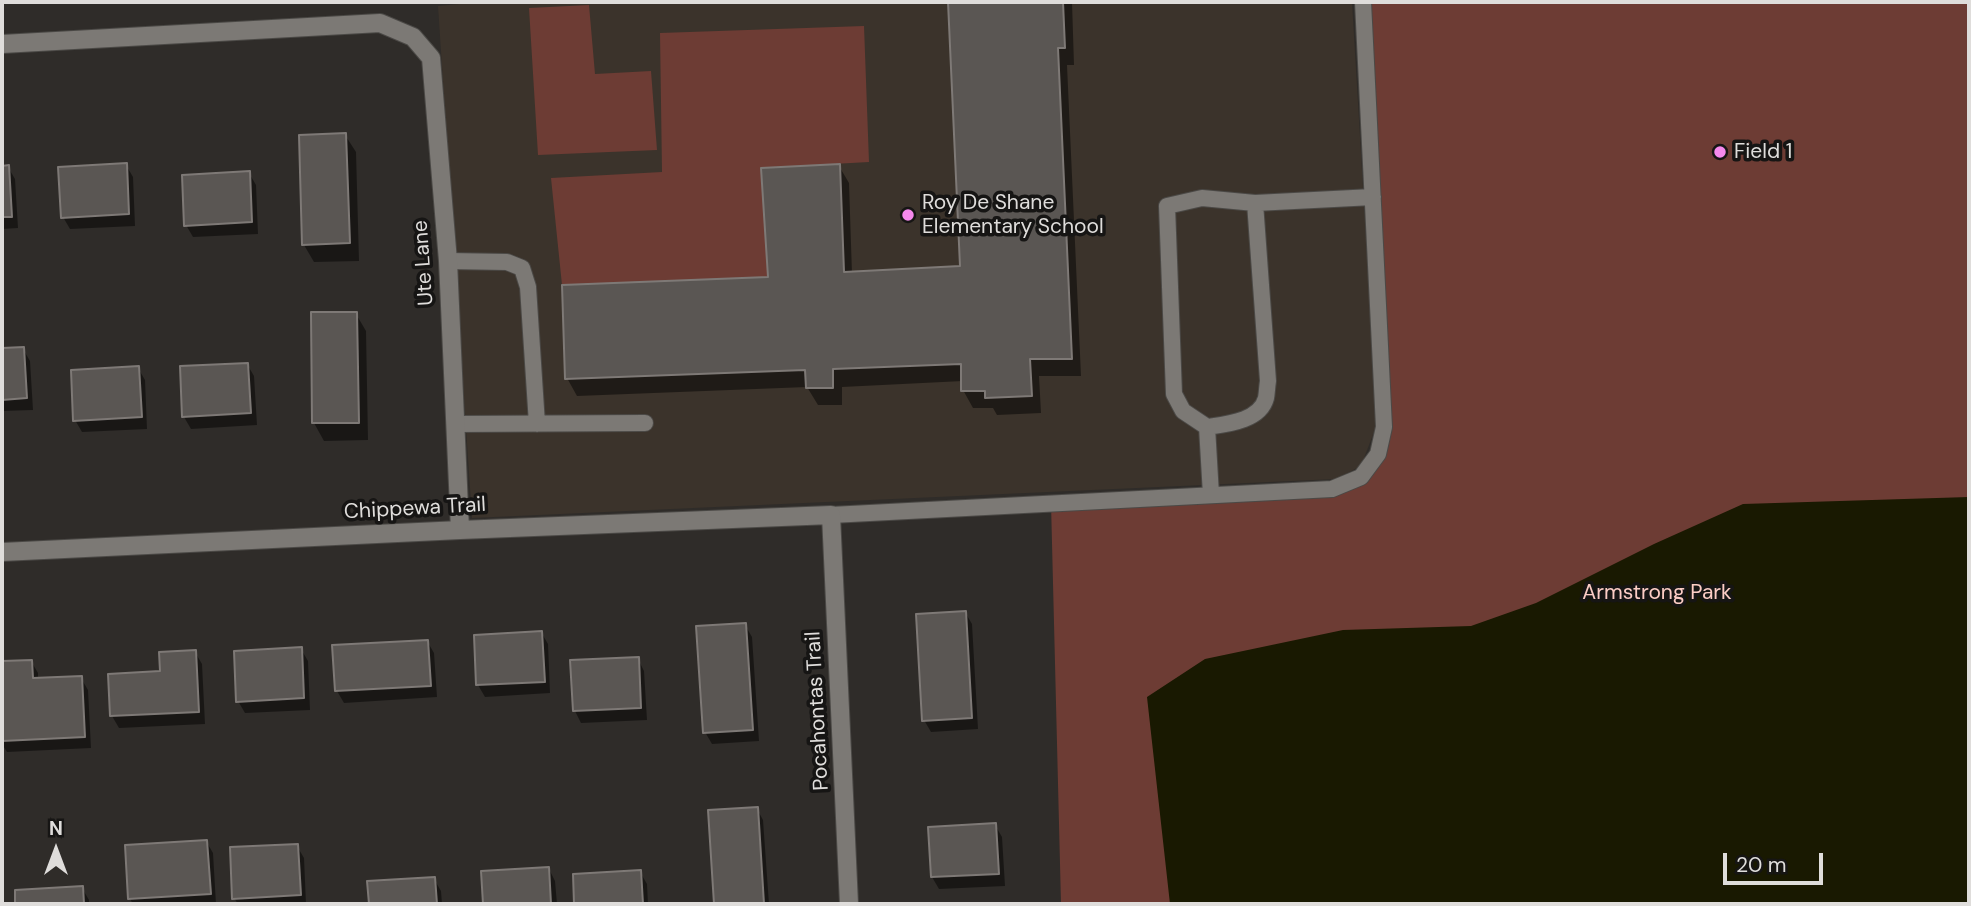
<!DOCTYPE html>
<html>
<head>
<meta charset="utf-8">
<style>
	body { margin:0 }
	#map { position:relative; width:1971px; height:906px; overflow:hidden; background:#2f2c29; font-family:"DM Sans",sans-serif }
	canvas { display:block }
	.frame { position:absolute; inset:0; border:4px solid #dfdddb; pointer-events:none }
	.north { position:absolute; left:21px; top:815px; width:70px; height:70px; -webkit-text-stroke:5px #161514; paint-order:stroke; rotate:0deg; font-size:19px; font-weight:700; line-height:28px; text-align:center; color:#dfdddb }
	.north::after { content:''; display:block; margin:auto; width:24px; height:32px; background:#dfdddb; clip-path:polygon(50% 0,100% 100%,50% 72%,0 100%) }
	.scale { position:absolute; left:1723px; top:853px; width:100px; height:32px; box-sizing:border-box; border:4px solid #dfdddb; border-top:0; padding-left:9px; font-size:21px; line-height:24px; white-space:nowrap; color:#dfdddb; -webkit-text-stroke:5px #161514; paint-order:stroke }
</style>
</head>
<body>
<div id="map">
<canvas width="1971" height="906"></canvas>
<div class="frame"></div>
<div class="north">N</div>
<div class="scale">20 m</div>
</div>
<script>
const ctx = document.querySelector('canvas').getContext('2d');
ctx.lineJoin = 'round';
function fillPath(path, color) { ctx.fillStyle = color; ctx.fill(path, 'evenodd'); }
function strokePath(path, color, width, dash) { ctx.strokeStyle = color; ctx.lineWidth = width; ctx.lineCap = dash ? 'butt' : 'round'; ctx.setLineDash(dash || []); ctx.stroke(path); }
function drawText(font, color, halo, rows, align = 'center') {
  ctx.font = font + ' "DM Sans",sans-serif'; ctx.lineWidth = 7; ctx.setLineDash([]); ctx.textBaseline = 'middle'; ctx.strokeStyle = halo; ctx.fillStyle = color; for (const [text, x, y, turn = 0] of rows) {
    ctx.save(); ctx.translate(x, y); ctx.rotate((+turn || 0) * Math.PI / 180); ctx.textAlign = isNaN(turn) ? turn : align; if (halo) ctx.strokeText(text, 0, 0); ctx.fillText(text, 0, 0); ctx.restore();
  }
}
const built = new Path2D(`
	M 480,2 L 1352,2 L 1377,424 L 1361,466 L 1336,479 L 472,518 L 438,6 Z`);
const green = new Path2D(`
	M 1363,2 L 1969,2 L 1969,904 L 1061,904 L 1051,503 L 1332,489 L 1378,454 Z
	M 589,5 L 595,74 L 651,71 L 657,150 L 538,155 L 529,8 Z
	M 864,26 L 869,162 L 761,168 L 768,277 L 562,285 L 551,178 L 662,172 L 660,33 Z`);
const water = new Path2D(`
	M 1969,497 L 1969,904 L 1170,904 L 1147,697 L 1205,659 L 1343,630 L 1471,626 L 1536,603 L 1654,544 L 1743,504 Z`);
const shadow = new Path2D(`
	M 950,2 L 1072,2 L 1074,65 L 1067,65 L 1081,376 L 1039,376 L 1041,413 L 997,415 L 993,408 L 973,408 L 963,390 L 963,381 L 842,387 L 842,405 L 818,405 L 807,387 L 577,396 L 567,378 L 769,279 L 839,166 L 849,183 L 852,274 L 962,267 Z
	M 345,135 L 356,152 L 359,261 L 314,262 L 304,245 Z
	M 126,165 L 133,177 L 135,226 L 70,229 L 63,217 Z
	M 8,167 L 15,179 L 18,228 L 2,229 L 2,168 Z
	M 249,173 L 256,185 L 258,234 L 193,237 L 186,225 Z
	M 356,314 L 366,331 L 368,440 L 324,441 L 314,423 Z
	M 23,349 L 30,361 L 33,410 L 2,411 L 2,350 Z
	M 247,364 L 254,376 L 257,425 L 191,429 L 184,417 Z
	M 138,368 L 145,380 L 147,429 L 82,432 L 75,420 Z
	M 965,612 L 972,624 L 978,729 L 931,732 L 924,720 Z
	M 745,625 L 752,637 L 759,741 L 712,744 L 705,732 Z
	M 541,632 L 548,644 L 550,693 L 485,697 L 478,685 Z
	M 427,641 L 434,653 L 437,697 L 344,703 L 337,691 Z
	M 301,649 L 308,661 L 310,710 L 245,713 L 238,701 Z
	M 195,652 L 202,664 L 205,724 L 119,728 L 112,716 L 110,676 L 161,673 Z
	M 638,659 L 644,671 L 647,720 L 581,723 L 575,711 L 572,662 Z
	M 31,661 L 38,673 L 38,680 L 81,678 L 88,690 L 91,748 L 7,752 L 2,744 L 2,663 Z
	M 757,809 L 763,820 L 769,904 L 715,904 L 709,811 Z
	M 995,825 L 1002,837 L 1005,886 L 939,889 L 932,877 L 930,828 Z
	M 206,841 L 213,853 L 216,904 L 133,904 L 130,899 Z
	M 297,846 L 304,858 L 306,904 L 238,904 L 234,898 Z
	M 549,869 L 555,881 L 557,904 L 485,904 L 483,872 Z
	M 640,872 L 647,884 L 648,904 L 576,904 L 575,876 Z
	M 434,879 L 441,891 L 442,904 L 370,904 L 369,882 Z
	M 82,888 L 89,900 L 89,904 L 17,904 L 17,891 Z`);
const building = new Path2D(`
	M 948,2 L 1063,2 L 1065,48 L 1058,48 L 1072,359 L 1030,359 L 1032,396 L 985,398 L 985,391 L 961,391 L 961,364 L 833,369 L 833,388 L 806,388 L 805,370 L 565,379 L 562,285 L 768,277 L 761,168 L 840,164 L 844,272 L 960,266 Z
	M 346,133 L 350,243 L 302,245 L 299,135 Z
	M 127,163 L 129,214 L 61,218 L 58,167 Z
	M 9,165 L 12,217 L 2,217 L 2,166 Z
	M 250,171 L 252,222 L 184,226 L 182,175 Z
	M 311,312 L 357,312 L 359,423 L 312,423 Z
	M 24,347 L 27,398 L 2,400 L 2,348 Z
	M 248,363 L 251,413 L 182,417 L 180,366 Z
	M 139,366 L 142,417 L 73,421 L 71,370 Z
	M 966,611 L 972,718 L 922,721 L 916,614 Z
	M 746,623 L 753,730 L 703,733 L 696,626 Z
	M 542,631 L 545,682 L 476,685 L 474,635 Z
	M 428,640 L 431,686 L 335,691 L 332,645 Z
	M 302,647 L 304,698 L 236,702 L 234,651 Z
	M 196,650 L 199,712 L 110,716 L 108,674 L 160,671 L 159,652 Z
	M 639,657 L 641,708 L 573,711 L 570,660 Z
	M 32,660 L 33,678 L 82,676 L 85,737 L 2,741 L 2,661 Z
	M 758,807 L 764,904 L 714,904 L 708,810 Z
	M 996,823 L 999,874 L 931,877 L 928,827 Z
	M 207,840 L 211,894 L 128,899 L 125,845 Z
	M 298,844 L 301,895 L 232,899 L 230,847 Z
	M 549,867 L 551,904 L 483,904 L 481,871 Z
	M 641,870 L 643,904 L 574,904 L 573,874 Z
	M 435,877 L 437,904 L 369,904 L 367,881 Z
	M 83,886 L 84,904 L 15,904 L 15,890 Z`);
const lane = new Path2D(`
	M 448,261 L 507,262 L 522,268 L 528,287 L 537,424
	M 455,424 L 645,423
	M 1207,427 L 1183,411 L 1174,394 L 1167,206 L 1202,198 L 1255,203
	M 1211,495 L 1207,427 C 1227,424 1260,421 1266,398 C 1267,393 1267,387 1268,381 L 1255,203 L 1373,197
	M 831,515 L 1332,489 L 1361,477 L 1378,454 L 1384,427 L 1363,2`);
const street = new Path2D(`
	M 2,44 L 380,23 L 413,37 L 431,58 L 448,261 L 460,530
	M 2,552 L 460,530 L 831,515 L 849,904`);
const markers = [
	[1720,152,7,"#f689ed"],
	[908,215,7,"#f689ed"]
];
const poiNames = [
	["Field 1",1734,152],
	["Roy De Shane",922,203],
	["Elementary School",922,227]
];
const streetNames = [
	["Ute Lane",424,263,-94],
	["Chippewa Trail",415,509,-3],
	["Pocahontas Trail",818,711,-93]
];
const parkNames = [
	["Armstrong Park",1657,593]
];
fillPath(built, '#3b332b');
fillPath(green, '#6d3c34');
fillPath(water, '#191901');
fillPath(shadow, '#0007');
fillPath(building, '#5a5653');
strokePath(building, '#7e7976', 2);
strokePath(lane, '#4b4946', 18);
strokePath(street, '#4b4946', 20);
strokePath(lane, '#7c7975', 16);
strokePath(street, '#7c7975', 18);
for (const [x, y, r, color] of markers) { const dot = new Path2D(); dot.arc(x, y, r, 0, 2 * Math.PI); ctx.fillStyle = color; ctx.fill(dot); strokePath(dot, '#161514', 2.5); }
drawText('21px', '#dfdddb', '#161514', poiNames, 'left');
drawText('21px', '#dfdddb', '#161514', streetNames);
drawText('21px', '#fccdc5', '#161514', parkNames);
</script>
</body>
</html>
